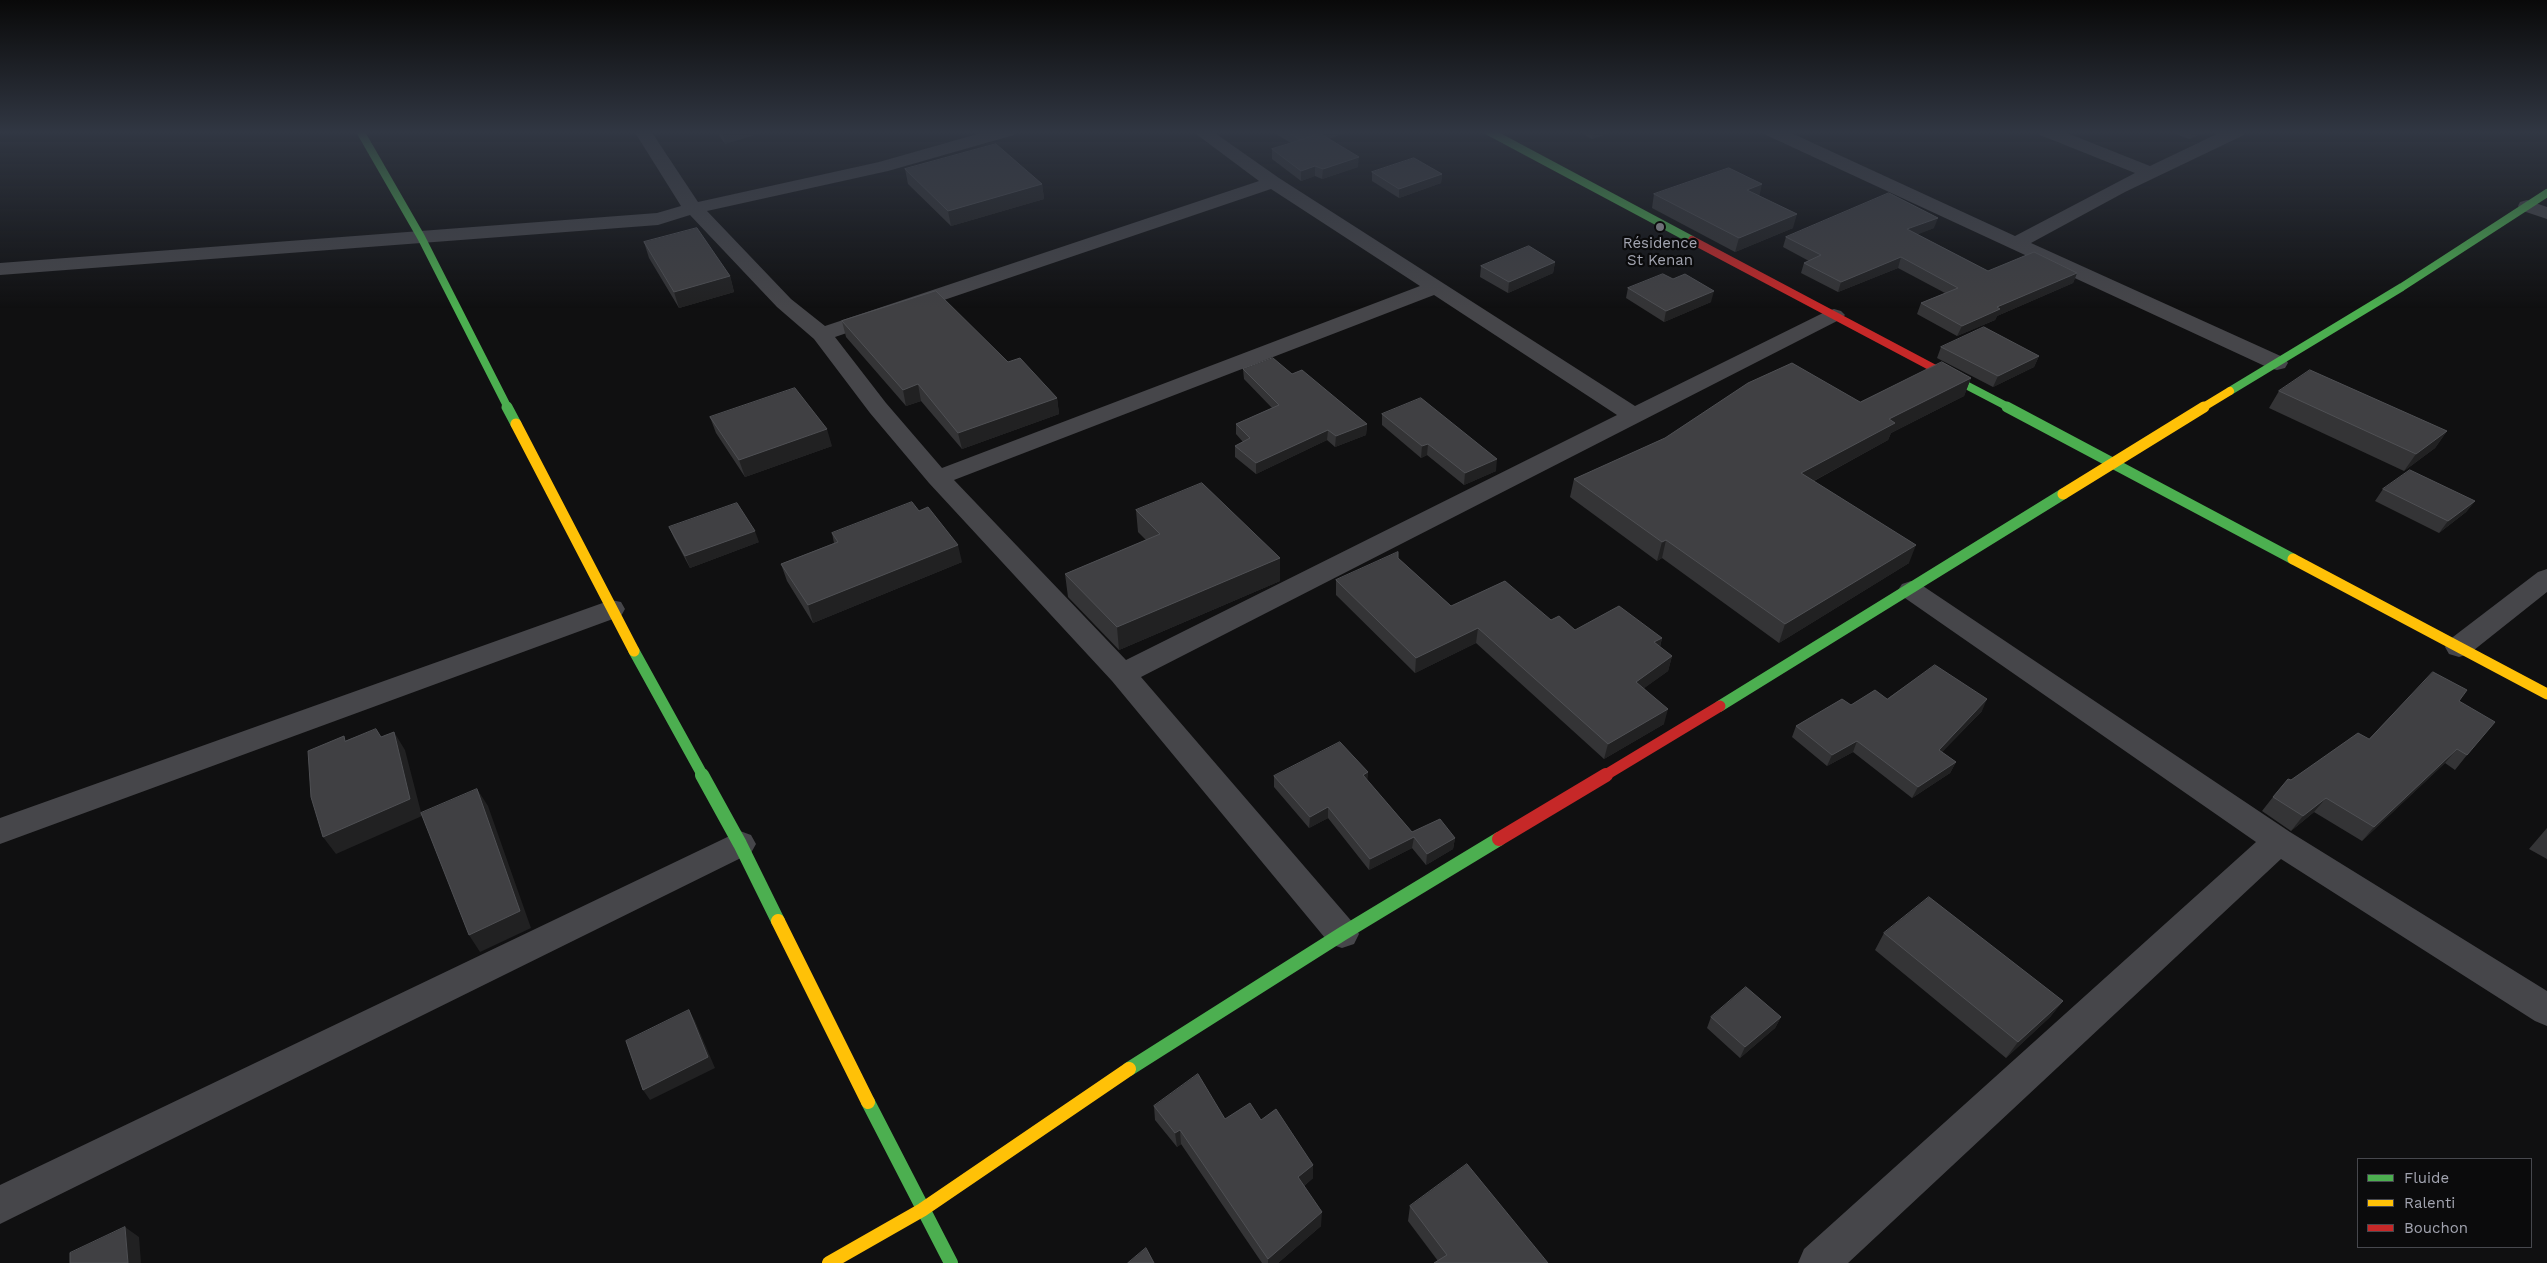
<!DOCTYPE html>
<html>
<head>
<meta charset="utf-8">
<style>
	body { margin:0 }
	#map { position:relative; width:2547px; height:1263px; overflow:hidden; background:#101011; font-family:"Work Sans",sans-serif }
	canvas { display:block }
	.legend { position:absolute; left:2357px; top:1158px; width:175px; height:90px; box-sizing:border-box; background:#0b0b0c; border:1px solid #47484e; margin:0; padding:6px 9px; list-style:none; font-size:15px; color:#a2a4b0 }
	.legend li { display:flex; align-items:center; gap:10px; height:25px }
	.legend b { width:25px; border:1px solid #47484e }
</style>
</head>
<body>
<div id="map">
<canvas width="2547" height="1263"></canvas>
<ul class="legend">
<li><b style="height:6px;background:#4caf50"></b>Fluide</li>
<li><b style="height:6px;background:#ffc107"></b>Ralenti</li>
<li><b style="height:6px;background:#c62828"></b>Bouchon</li>
</ul>
</div>
<script>
const ctx = document.querySelector('canvas').getContext('2d');
ctx.lineJoin = 'round';
function fillPath(path, color) { ctx.fillStyle = color; ctx.fill(path, 'evenodd'); }
function strokePath(path, color, width, dash) { ctx.strokeStyle = color; ctx.lineWidth = width; ctx.lineCap = dash ? 'butt' : 'round'; ctx.setLineDash(dash || []); ctx.stroke(path); }
function drawText(font, color, halo, rows, align = 'center') {
  ctx.font = font + ' "Work Sans",sans-serif'; ctx.lineWidth = 4.5; ctx.setLineDash([]); ctx.textBaseline = 'middle'; ctx.strokeStyle = halo; ctx.fillStyle = color; for (const [text, x, y, turn = 0] of rows) {
    ctx.save(); ctx.translate(x, y); ctx.rotate((+turn || 0) * Math.PI / 180); ctx.textAlign = isNaN(turn) ? turn : align; if (halo) ctx.strokeText(text, 0, 0); ctx.fillText(text, 0, 0); ctx.restore();
  }
}
const street = new Path2D(`
	M 634,131 L 651,131 L 698,202 L 879,162 L 988,131 L 1016,131 L 1014,135 L 888,171 L 707,211 L 791,299 L 825,326 L 1259,181 L 1192,131 L 1212,131 L 1279,178 L 1635,406 L 1827,311 L 1834,309 L 1841,311 L 1845,315 L 1841,319 L 1141,677 L 1354,924 L 1359,934 L 1354,944 L 1342,948 L 1330,944 L 1112,681 L 929,483 L 870,413 L 814,339 L 777,307 L 690,215 L 658,225 L 0,275 L 0,263 L 657,213 L 681,206 ZM 1271,189 L 1420,286 L 942,468 L 886,403 L 835,337 ZM 1434,295 L 1617,415 L 1126,660 L 954,480 Z
	M 1764,131 L 1787,131 L 2015,236 L 2135,173 L 2040,135 L 2038,131 L 2062,131 L 2150,166 L 2223,131 L 2246,131 L 2244,135 L 2125,192 L 2031,243 L 2285,358 L 2288,363 L 2285,368 L 2277,370 L 2269,368 L 1766,135 Z
	M 2527,200 L 2547,207 L 2547,219 L 2520,210 L 2518,206 L 2520,202 Z
	M 2547,569 L 2547,592 L 2469,654 L 2459,657 L 2449,654 L 2445,647 L 2449,640 L 2538,572 Z
	M 1911,581 L 1920,584 L 2290,832 L 2547,991 L 2547,1026 L 2535,1021 L 2281,859 L 1848,1263 L 1798,1263 L 1804,1249 L 2256,842 L 1902,596 L 1898,590 L 1902,584 Z
	M 611,600 L 621,602 L 625,609 L 621,616 L 0,844 L 0,818 Z
	M 740,831 L 751,835 L 756,844 L 751,853 L 0,1224 L 0,1185 Z`);
const fastFar2 = new Path2D(`
	M 360,131 L 421,237 L 508,408
	M 1488,131 L 1692,240
	M 1941,372 L 2010,408
	M 2230,391 L 2402,287 L 2547,193`);
const fastFar1 = new Path2D(`
	M 507,407 L 516,424
	M 2007,407 L 2293,559
	M 634,651 L 703,776
	M 1720,706 L 2063,494`);
const fast = new Path2D(`
	M 702,775 L 740,844 L 778,921
	M 1129,1069 L 1342,934 L 1499,839
	M 868,1102 L 951,1263`);
const slowFar2 = new Path2D(`
	M 2202,408 L 2230,391`);
const slowFar1 = new Path2D(`
	M 516,424 L 634,651
	M 2063,494 L 2204,407
	M 2293,559 L 2547,694`);
const slow = new Path2D(`
	M 778,921 L 868,1102
	M 829,1263 L 922,1210 L 1129,1069`);
const jamFar2 = new Path2D(`
	M 1692,240 L 1941,372`);
const jamFar1 = new Path2D(`
	M 1604,776 L 1720,706`);
const jam = new Path2D(`
	M 1499,839 L 1606,775`);
const wall = new Path2D(`
	M 716,131 L 767,131 L 725,144 Z
	M 1271,131 L 1349,131 L 1329,139 L 1358,167 L 1322,179 L 1315,176 L 1301,181 L 1272,159 L 1272,149 L 1291,143 Z
	M 1578,131 L 1615,131 L 1592,139 Z
	M 2168,131 L 2208,131 L 2189,139 Z
	M 905,169 L 1042,184 L 1044,199 L 951,226 L 908,184 Z
	M 1372,172 L 1442,174 L 1441,183 L 1399,198 L 1372,181 Z
	M 1654,194 L 1793,228 L 1735,252 L 1652,208 Z
	M 1934,228 L 1917,234 L 1988,271 L 2077,273 L 2073,283 L 1997,316 L 1995,320 L 1957,336 L 1917,314 L 1921,303 L 1945,293 L 1898,268 L 1838,292 L 1801,273 L 1804,263 L 1809,261 L 1783,247 L 1786,237 Z
	M 644,242 L 730,276 L 734,292 L 679,308 L 649,258 Z
	M 1555,262 L 1553,273 L 1508,293 L 1480,277 L 1481,266 Z
	M 1673,279 L 1711,302 L 1664,322 L 1626,298 L 1628,288 Z
	M 842,321 L 1008,362 L 1057,398 L 1059,414 L 962,449 L 921,401 L 906,406 L 846,337 Z
	M 1941,347 L 2039,356 L 2034,367 L 1993,387 L 1937,358 Z
	M 1243,369 L 1292,374 L 1367,424 L 1366,435 L 1335,447 L 1327,440 L 1256,474 L 1235,457 L 1235,446 L 1243,442 L 1236,434 L 1236,424 L 1272,408 L 1244,379 Z
	M 1971,378 L 1964,396 L 1891,433 L 1888,440 L 1814,481 L 1909,563 L 1779,643 L 1662,558 L 1657,561 L 1570,497 L 1574,479 L 1860,402 Z
	M 2279,391 L 2447,431 L 2435,448 L 2404,471 L 2269,408 Z
	M 1382,414 L 1496,471 L 1464,485 L 1427,455 L 1421,458 L 1382,425 Z
	M 710,417 L 832,446 L 745,477 L 716,433 Z
	M 2383,489 L 2475,501 L 2466,512 L 2439,533 L 2375,501 Z
	M 1136,510 L 1280,558 L 1280,581 L 1119,650 L 1068,597 L 1065,574 L 1146,540 L 1138,532 Z
	M 669,527 L 759,542 L 690,568 L 674,538 Z
	M 832,533 L 962,562 L 813,623 L 787,581 L 781,564 L 834,543 Z
	M 1398,558 L 1451,606 L 1551,620 L 1575,630 L 1662,638 L 1660,647 L 1672,656 L 1668,671 L 1644,688 L 1664,724 L 1604,759 L 1476,643 L 1415,673 L 1336,595 L 1336,580 Z
	M 1887,699 L 1982,711 L 1942,752 L 1956,762 L 1950,773 L 1912,798 L 1853,752 L 1827,766 L 1792,737 L 1796,726 L 1851,705 Z
	M 2459,701 L 2467,755 L 2455,770 L 2445,763 L 2362,841 L 2314,812 L 2291,831 L 2262,811 L 2273,797 L 2291,780 L 2369,739 Z
	M 1368,772 L 1367,780 L 1412,832 L 1455,838 L 1453,849 L 1426,865 L 1412,848 L 1369,870 L 1328,818 L 1309,828 L 1274,787 L 1274,776 Z
	M 2547,828 L 2547,859 L 2529,849 Z
	M 1884,933 L 2063,1001 L 2050,1017 L 2006,1058 L 1875,950 Z
	M 1711,1017 L 1781,1017 L 1775,1028 L 1740,1058 L 1707,1028 Z
	M 1154,1106 L 1225,1119 L 1261,1120 L 1313,1165 L 1313,1178 L 1304,1186 L 1321,1226 L 1278,1263 L 1262,1263 L 1181,1144 L 1177,1147 L 1155,1120 Z
	M 1410,1206 L 1548,1263 L 1438,1261 L 1408,1221 Z`);
const shadedWall = new Path2D(`
	M 722,131 L 767,131 L 725,144 Z
	M 1324,131 L 1349,131 L 1301,149 L 1301,140 Z
	M 1593,131 L 1615,131 L 1592,139 Z
	M 2193,131 L 2208,131 L 2189,139 Z
	M 1359,157 L 1358,167 L 1322,179 L 1323,169 Z
	M 1315,166 L 1315,176 L 1301,181 L 1301,171 Z
	M 1442,174 L 1441,183 L 1399,198 L 1399,189 Z
	M 1042,184 L 1044,199 L 951,226 L 948,211 Z
	M 1762,184 L 1759,198 L 1747,190 Z
	M 1797,214 L 1793,228 L 1735,252 L 1739,238 Z
	M 1938,218 L 1934,228 L 1904,240 L 1907,229 Z
	M 1901,257 L 1898,268 L 1838,292 L 1841,282 Z
	M 1555,262 L 1553,273 L 1508,293 L 1509,282 Z
	M 2077,273 L 2073,283 L 1997,316 L 1995,320 L 1957,336 L 1962,326 L 1997,307 Z
	M 730,276 L 734,292 L 679,308 L 674,292 Z
	M 1714,291 L 1711,302 L 1664,322 L 1666,311 Z
	M 2039,356 L 2034,367 L 1993,387 L 1998,376 Z
	M 1971,378 L 1964,396 L 1891,433 L 1888,440 L 1795,491 L 1801,473 L 1889,419 Z
	M 918,384 L 921,401 L 906,406 L 903,390 Z
	M 1057,398 L 1059,414 L 962,449 L 958,433 Z
	M 1367,424 L 1366,435 L 1335,447 L 1336,436 Z
	M 827,429 L 832,446 L 745,477 L 739,460 Z
	M 1328,430 L 1327,440 L 1256,474 L 1256,463 Z
	M 2447,431 L 2435,448 L 2404,471 L 2416,454 Z
	M 1428,444 L 1427,455 L 1421,458 L 1422,446 Z
	M 1497,459 L 1496,471 L 1464,485 L 1465,473 Z
	M 2475,501 L 2466,512 L 2439,533 L 2448,521 Z
	M 755,531 L 759,542 L 690,568 L 685,556 Z
	M 1666,540 L 1662,558 L 1657,561 L 1662,542 Z
	M 958,545 L 962,562 L 813,623 L 808,605 Z
	M 1916,545 L 1909,563 L 1779,643 L 1785,624 Z
	M 1280,558 L 1280,581 L 1119,650 L 1117,627 Z
	M 1478,628 L 1476,643 L 1415,673 L 1416,658 Z
	M 1662,638 L 1658,653 L 1654,642 Z
	M 1672,656 L 1668,671 L 1632,697 L 1636,682 Z
	M 1987,699 L 1982,711 L 1933,761 L 1939,750 Z
	M 1668,709 L 1664,724 L 1604,759 L 1608,744 Z
	M 394,732 L 405,750 L 422,816 L 336,854 L 323,837 Z
	M 1857,741 L 1853,752 L 1827,766 L 1832,755 Z
	M 2457,749 L 2445,763 L 2362,841 L 2374,827 Z
	M 1956,762 L 1950,773 L 1912,798 L 1918,787 Z
	M 1368,772 L 1367,783 L 1363,775 Z
	M 477,789 L 488,806 L 531,928 L 480,952 L 469,935 Z
	M 2326,798 L 2314,812 L 2291,831 L 2303,816 Z
	M 1328,807 L 1328,818 L 1309,828 L 1310,817 Z
	M 1414,837 L 1412,848 L 1369,870 L 1370,859 Z
	M 1455,838 L 1453,849 L 1426,865 L 1427,854 Z
	M 2063,1001 L 2050,1017 L 2006,1058 L 2018,1042 Z
	M 689,1010 L 695,1021 L 715,1068 L 650,1100 L 643,1090 Z
	M 1781,1017 L 1775,1028 L 1740,1058 L 1745,1047 Z
	M 1180,1130 L 1181,1144 L 1177,1147 L 1175,1133 Z
	M 1313,1165 L 1313,1178 L 1298,1191 L 1298,1177 Z
	M 1322,1212 L 1321,1226 L 1278,1263 L 1268,1263 L 1268,1259 Z
	M 125,1227 L 139,1237 L 141,1263 L 128,1263 Z`);
const building = new Path2D(`
	M 1286,131 L 1324,131 L 1301,140 Z
	M 1321,134 L 1359,157 L 1323,169 L 1315,166 L 1301,171 L 1272,149 Z
	M 996,144 L 1042,184 L 948,211 L 905,169 Z
	M 1414,158 L 1442,174 L 1399,189 L 1372,172 Z
	M 1729,168 L 1762,184 L 1747,190 L 1797,214 L 1739,238 L 1654,194 Z
	M 1889,193 L 1938,218 L 1907,229 L 1988,271 L 2034,252 L 2077,273 L 1997,307 L 2000,309 L 1962,326 L 1921,303 L 1958,288 L 1901,257 L 1841,282 L 1804,263 L 1821,255 L 1786,237 Z
	M 697,228 L 730,276 L 674,292 L 644,242 Z
	M 1529,246 L 1555,262 L 1509,282 L 1481,266 Z
	M 1663,274 L 1673,279 L 1685,274 L 1714,291 L 1666,311 L 1628,288 Z
	M 936,291 L 1008,362 L 1020,358 L 1057,398 L 958,433 L 918,384 L 903,390 L 842,321 Z
	M 1984,327 L 2039,356 L 1998,376 L 1941,347 Z
	M 1273,358 L 1292,374 L 1302,370 L 1367,424 L 1336,436 L 1328,430 L 1256,463 L 1235,446 L 1250,438 L 1236,424 L 1279,405 L 1243,369 Z
	M 1942,362 L 1971,378 L 1889,419 L 1895,423 L 1801,473 L 1916,545 L 1785,624 L 1666,540 L 1662,542 L 1574,479 L 1665,438 L 1748,383 L 1792,363 L 1860,402 Z
	M 2310,370 L 2447,431 L 2416,454 L 2279,391 Z
	M 795,388 L 827,429 L 739,460 L 710,417 Z
	M 1421,398 L 1497,459 L 1465,473 L 1428,444 L 1422,446 L 1382,414 Z
	M 2410,470 L 2475,501 L 2448,521 L 2383,489 Z
	M 1202,483 L 1280,558 L 1117,627 L 1065,574 L 1160,534 L 1136,510 Z
	M 912,502 L 919,511 L 928,507 L 958,545 L 808,605 L 781,564 L 838,542 L 832,533 Z
	M 737,503 L 755,531 L 685,556 L 669,527 Z
	M 1398,552 L 1398,558 L 1451,606 L 1505,581 L 1551,620 L 1559,616 L 1575,630 L 1619,606 L 1662,638 L 1654,642 L 1672,656 L 1636,682 L 1668,709 L 1608,744 L 1478,628 L 1416,658 L 1336,580 Z
	M 1935,665 L 1987,699 L 1939,750 L 1956,762 L 1918,787 L 1857,741 L 1832,755 L 1796,726 L 1842,699 L 1851,705 L 1875,690 L 1887,699 Z
	M 2433,672 L 2467,690 L 2459,701 L 2495,722 L 2467,755 L 2457,749 L 2374,827 L 2326,798 L 2303,816 L 2273,797 L 2288,779 L 2291,780 L 2358,733 L 2369,739 Z
	M 376,729 L 381,737 L 394,732 L 410,799 L 323,837 L 311,797 L 308,751 L 344,736 L 345,741 Z
	M 1340,742 L 1368,772 L 1363,775 L 1412,832 L 1440,819 L 1455,838 L 1427,854 L 1414,837 L 1370,859 L 1328,807 L 1310,817 L 1274,776 Z
	M 477,789 L 520,911 L 469,935 L 421,813 Z
	M 1929,897 L 2063,1001 L 2018,1042 L 1884,933 Z
	M 1746,987 L 1781,1017 L 1745,1047 L 1711,1017 Z
	M 689,1010 L 708,1057 L 643,1090 L 626,1041 Z
	M 1198,1074 L 1225,1119 L 1250,1103 L 1261,1120 L 1276,1109 L 1313,1165 L 1298,1177 L 1322,1212 L 1268,1259 L 1180,1130 L 1175,1133 L 1154,1106 Z
	M 1467,1164 L 1548,1263 L 1434,1263 L 1447,1255 L 1410,1206 Z
	M 125,1227 L 128,1263 L 70,1263 L 70,1253 Z
	M 1146,1248 L 1154,1263 L 1128,1263 Z`);
const markers = [
	[1660,227,5,"#6f7078"]
];
const farPoinames = [
	["Résidence",1660,244],
	["St Kenan",1660,261]
];
fillPath(street, '#46464a');
strokePath(fastFar2, '#4caf50', 8);
strokePath(fastFar1, '#4caf50', 11);
strokePath(fast, '#4caf50', 14);
strokePath(slowFar2, '#ffc107', 8);
strokePath(slowFar1, '#ffc107', 11);
strokePath(slow, '#ffc107', 14);
strokePath(jamFar2, '#c62828', 8);
strokePath(jamFar1, '#c62828', 11);
strokePath(jam, '#c62828', 14);
fillPath(wall, '#343436');
fillPath(shadedWall, '#212122');
fillPath(building, '#404043');
strokePath(building, '#4f5054', 1);
const sky = ctx.createLinearGradient(0, 0, 0, 308);
sky.addColorStop(0, '#090909');
sky.addColorStop(0.43, '#313743');
sky.addColorStop(1, '#31374300');
ctx.fillStyle = sky;
ctx.fillRect(0, 0, 2547, 308);
for (const [x, y, r, color] of markers) { const dot = new Path2D(); dot.arc(x, y, r, 0, 2 * Math.PI); ctx.fillStyle = color; ctx.fill(dot); strokePath(dot, '#0b0b0c', 2); }
drawText('15px', '#a2a4b0', '#0b0b0c', farPoinames);
</script>
</body>
</html>
